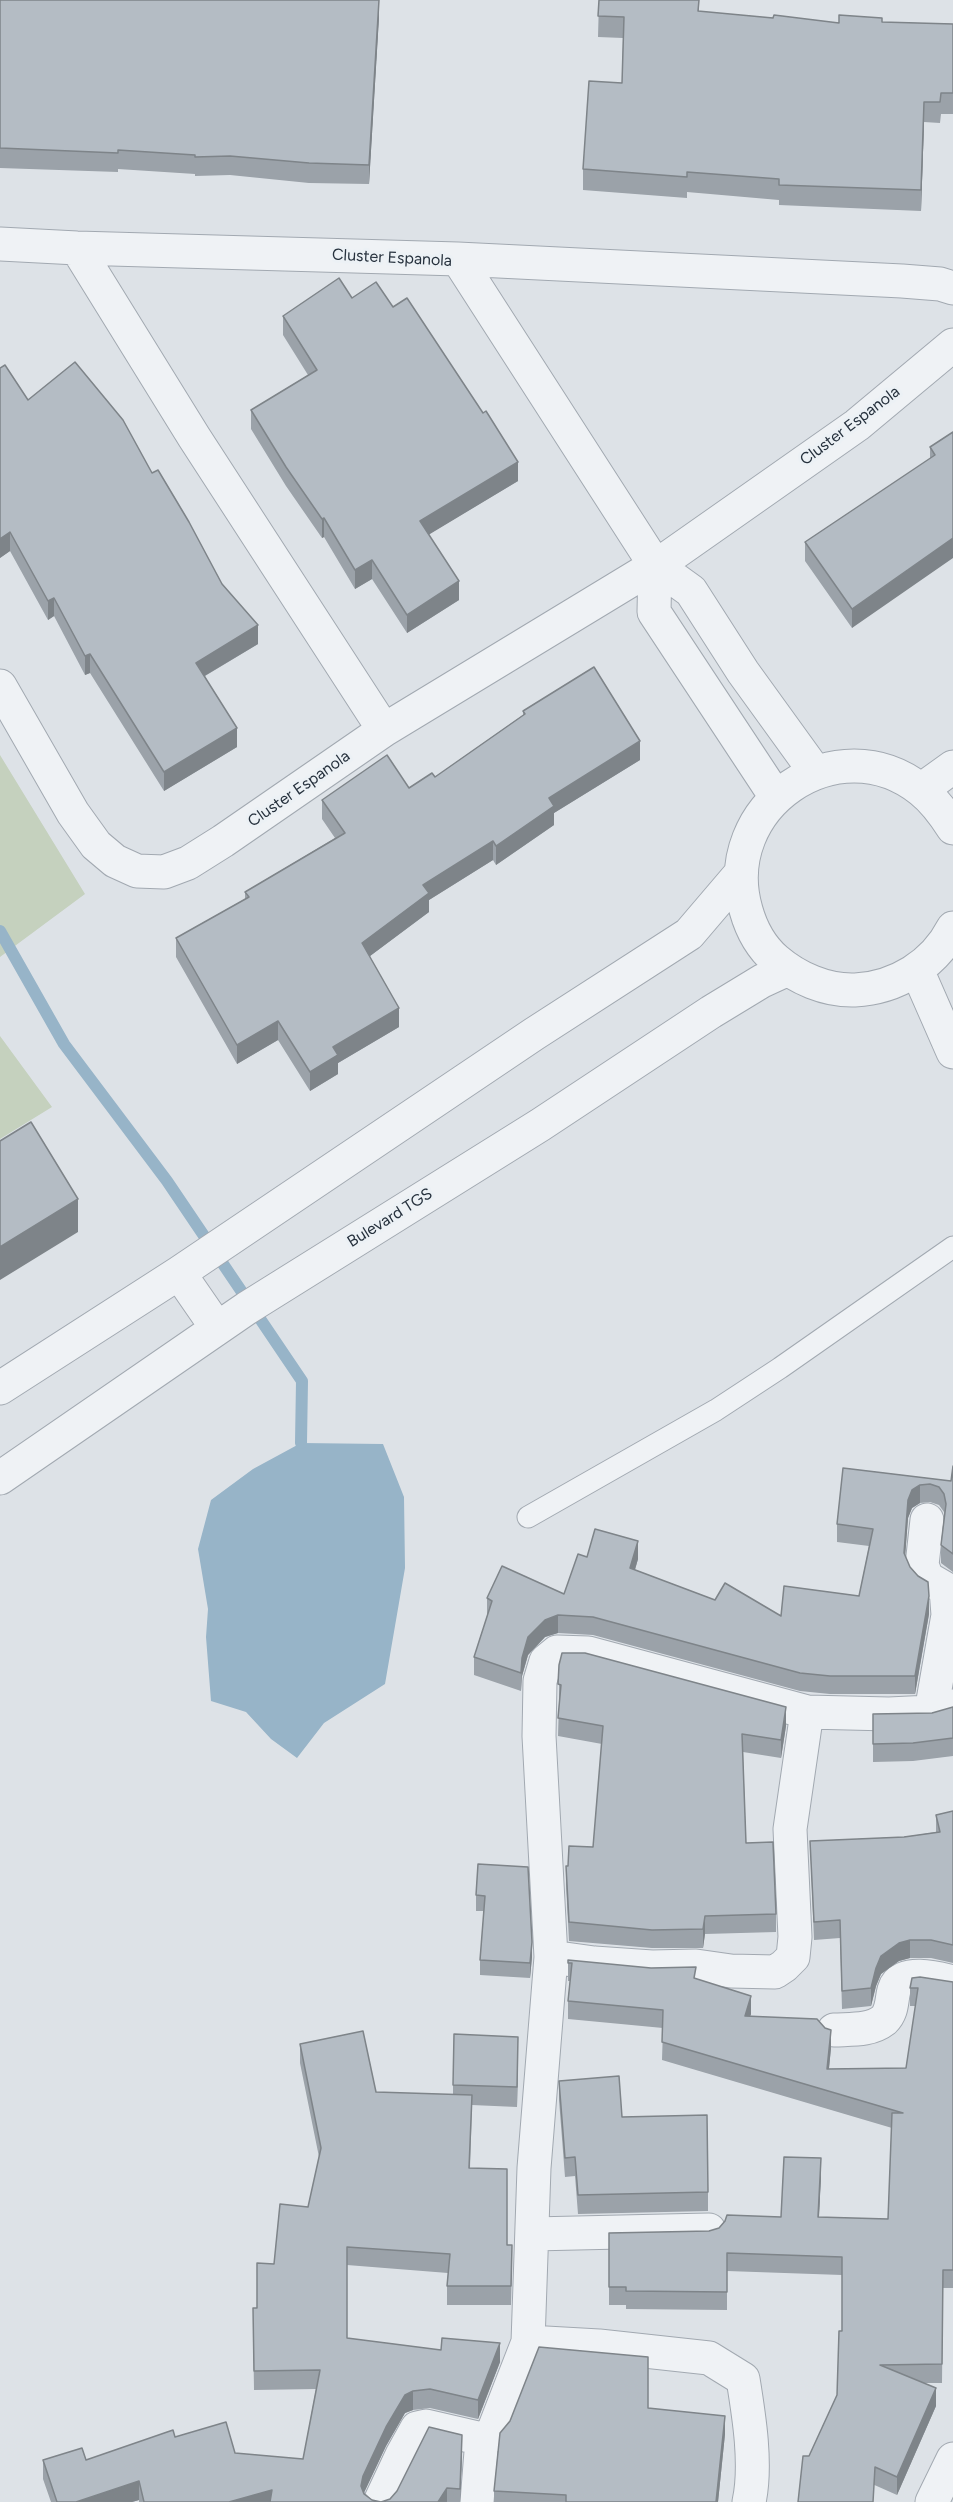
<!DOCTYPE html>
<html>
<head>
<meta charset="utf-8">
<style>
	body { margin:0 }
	canvas { display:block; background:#dde2e7 }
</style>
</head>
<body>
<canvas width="953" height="2502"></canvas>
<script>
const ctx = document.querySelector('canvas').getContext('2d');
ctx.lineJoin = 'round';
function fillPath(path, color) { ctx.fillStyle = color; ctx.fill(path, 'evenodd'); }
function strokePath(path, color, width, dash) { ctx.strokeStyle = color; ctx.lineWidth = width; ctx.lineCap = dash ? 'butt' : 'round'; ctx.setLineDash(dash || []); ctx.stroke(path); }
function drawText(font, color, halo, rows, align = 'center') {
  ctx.font = font + ' Figtree,sans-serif'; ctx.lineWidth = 6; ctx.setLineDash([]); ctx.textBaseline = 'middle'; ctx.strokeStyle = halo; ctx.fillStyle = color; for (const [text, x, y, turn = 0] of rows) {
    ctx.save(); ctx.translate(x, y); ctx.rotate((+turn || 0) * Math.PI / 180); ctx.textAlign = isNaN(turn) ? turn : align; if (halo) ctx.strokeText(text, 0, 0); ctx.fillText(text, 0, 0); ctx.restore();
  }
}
const green = new Path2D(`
	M 0,755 L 85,894 L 0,957 Z
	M 0,1036 L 52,1107 L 0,1139 Z`);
const water = new Path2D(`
	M 301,1443 L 383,1444 L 404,1497 L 405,1568 L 385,1684 L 324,1723 L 297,1758 L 271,1739 L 246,1712 L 211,1701 L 206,1637 L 208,1609 L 198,1549 L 211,1500 L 253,1469 Z`);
const stream = new Path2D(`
	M 0,931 L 64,1044 L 167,1181 L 302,1381 L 301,1443`);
const lane = new Path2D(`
	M 528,1517 L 716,1410 L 780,1368 L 953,1247`);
const street = new Path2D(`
	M 0,244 L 77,248 L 458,259 L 902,281 L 940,284 L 953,288
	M 77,248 L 194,437 L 384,730
	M 458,259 L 655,565 L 691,591 L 743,672 L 816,773
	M 655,565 L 654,612 L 776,797
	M 0,686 L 73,813 L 96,845 L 115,861 L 137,871 L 164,872 L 188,863 L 223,841 L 384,730 L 669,557 L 857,425 L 953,345
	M 921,790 L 953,767
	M 953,828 C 944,814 935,801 921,790 C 837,723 716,807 746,910 C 751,928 761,947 776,960 C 797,978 826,991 855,990 C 896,988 934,965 953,928
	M 917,970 L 953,1052
	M 179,1273 L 217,1328
	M 0,1388 L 179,1273 L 534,1034 L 689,934 L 741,873
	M 0,1478 L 247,1308 L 540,1125 L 711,1012 L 762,981 L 788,969
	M 927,1520 L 922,1565 L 927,1578 L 946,1589 L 948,1615 L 931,1712
	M 551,1957 L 594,1963 L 652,1967 L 696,1966 L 731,1971 L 775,1972 L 784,1966 L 793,1957 L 795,1937 L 790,1829 L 807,1712
	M 834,2030 C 851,2029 870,2031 884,2020 C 893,2011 891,2001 894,1990 C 900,1968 938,1978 953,1982
	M 533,2234 L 709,2230
	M 380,2502 L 402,2455 L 417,2428 L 426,2426 L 482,2439 L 489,2437 L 493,2432 L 528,2342
	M 477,2502 L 482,2439
	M 749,2502 C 757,2465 749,2416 743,2379 L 709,2358 L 599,2346 L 528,2342 L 534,2168 L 551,1957 L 539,1736 L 540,1681 L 546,1661 L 557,1652 L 588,1653 L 807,1712 L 889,1714 L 931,1712 L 953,1706
	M 932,2502 L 953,2459`);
const wall = new Path2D(`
	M 0,0 L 379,17 L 369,184 L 309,183 L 230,175 L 195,176 L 195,174 L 118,169 L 118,172 L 0,168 Z
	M 599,0 L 699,0 L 699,12 L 773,18 L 839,23 L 882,22 L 953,24 L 953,114 L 941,114 L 940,123 L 924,122 L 921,211 L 779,205 L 779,200 L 687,192 L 687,198 L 583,190 L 583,169 L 622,83 L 623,38 L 598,37 Z
	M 352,298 L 518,481 L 429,534 L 459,600 L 407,633 L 372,579 L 355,589 L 324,537 L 322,538 L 286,486 L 251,429 L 251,410 L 308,375 L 283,335 L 283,316 Z
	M 28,400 L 152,473 L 222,584 L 258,644 L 205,676 L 237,747 L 164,791 L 90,673 L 85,675 L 54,616 L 48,620 L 10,551 L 0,558 Z
	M 953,432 L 852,628 L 805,561 L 805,542 L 930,459 L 930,447 Z
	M 523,711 L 640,760 L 554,813 L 554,825 L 496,865 L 493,860 L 429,900 L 429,912 L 370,956 L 399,1027 L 338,1063 L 338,1074 L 310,1091 L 278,1040 L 237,1064 L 176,957 L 176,938 L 245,899 L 245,892 L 335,838 L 322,819 L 322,800 L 409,788 L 435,777 L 523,715 Z
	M 953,1466 L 953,1572 L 941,1563 L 941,1545 L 944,1515 L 944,1512 L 939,1505 L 930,1502 L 920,1503 L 912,1508 L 908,1518 L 905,1556 L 929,1614 L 915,1694 L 830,1694 L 800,1691 L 593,1635 L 558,1633 L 545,1637 L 528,1655 L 522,1676 L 521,1691 L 474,1675 L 474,1657 L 487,1616 L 487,1598 L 564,1594 L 587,1557 L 638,1559 L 635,1570 L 715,1600 L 781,1616 L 859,1596 L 869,1546 L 837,1542 L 837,1524 L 843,1468 L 951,1481 Z
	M 559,1665 L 786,1726 L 781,1758 L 743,1752 L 746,1843 L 776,1914 L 776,1932 L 705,1934 L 703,1948 L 652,1948 L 569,1941 L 566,1884 L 566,1866 L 568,1866 L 593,1847 L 602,1744 L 558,1736 L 559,1703 Z
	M 953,1707 L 953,1756 L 913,1761 L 873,1762 L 873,1714 L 932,1713 Z
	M 953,1811 L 953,1963 L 931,1958 L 910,1958 L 899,1961 L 881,1974 L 876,1986 L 871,2006 L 842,2009 L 840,1938 L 814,1940 L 810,1841 L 904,1837 L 936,1832 L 936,1815 Z
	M 478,1864 L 532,1957 L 530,1978 L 480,1975 L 480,1960 L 484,1911 L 476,1911 L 476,1895 Z
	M 568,1960 L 696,1979 L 751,2014 L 750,2016 L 831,2048 L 829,2069 L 906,2068 L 916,2006 L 910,2006 L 910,1988 L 953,1982 L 953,2288 L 943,2288 L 942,2383 L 923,2383 L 936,2406 L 897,2495 L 809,2456 L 837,2395 L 842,2331 L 842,2275 L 727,2271 L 727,2310 L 626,2309 L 626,2305 L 609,2305 L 609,2233 L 709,2231 L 781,2217 L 821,2176 L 819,2217 L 888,2219 L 892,2128 L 662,2060 L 663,2028 L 568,2019 L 568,2001 L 570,1981 L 568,1981 Z
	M 300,2044 L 376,2092 L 453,2095 L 453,2085 L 518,2056 L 517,2107 L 472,2105 L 470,2168 L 507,2245 L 512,2264 L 511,2305 L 447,2305 L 447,2286 L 448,2273 L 347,2265 L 347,2338 L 500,2362 L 478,2419 L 430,2408 L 413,2410 L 405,2413 L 386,2446 L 364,2492 L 372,2500 L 381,2502 L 139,2502 L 139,2500 L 132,2502 L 51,2502 L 43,2479 L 43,2460 L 86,2460 L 175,2437 L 235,2453 L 303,2459 L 316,2389 L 254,2390 L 253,2326 L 257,2308 L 274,2264 L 308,2207 L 319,2157 L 300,2063 Z
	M 559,2081 L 622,2117 L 708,2192 L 708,2211 L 578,2214 L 575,2176 L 565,2177 L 559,2100 Z
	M 648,2408 L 725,2434 L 718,2502 L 494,2502 L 494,2491 Z
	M 462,2454 L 460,2502 L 381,2502 L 390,2499 Z`);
const shadedWall = new Path2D(`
	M 379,0 L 379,17 L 369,184 L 369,165 Z
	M 924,102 L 924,122 L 921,211 L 921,190 Z
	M 518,462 L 518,481 L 420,540 L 420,521 Z
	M 324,518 L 324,537 L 322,538 L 322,519 Z
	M 10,532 L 10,551 L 0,558 L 0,539 Z
	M 953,538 L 953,558 L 852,628 L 852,609 Z
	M 372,560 L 372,579 L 355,589 L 355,570 Z
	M 459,581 L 459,600 L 407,633 L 407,615 Z
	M 54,598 L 54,616 L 48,620 L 48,601 Z
	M 258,625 L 258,644 L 196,681 L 196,663 Z
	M 90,654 L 90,673 L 85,675 L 85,656 Z
	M 237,728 L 237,747 L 164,791 L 164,772 Z
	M 640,741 L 640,760 L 554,813 L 554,825 L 496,865 L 496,846 L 549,798 Z
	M 493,841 L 493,860 L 429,900 L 429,912 L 362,962 L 362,943 L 423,885 Z
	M 399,1008 L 399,1027 L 338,1063 L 338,1074 L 310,1091 L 310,1072 L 333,1047 Z
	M 278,1021 L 278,1040 L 237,1064 L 237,1045 Z
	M 78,1199 L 78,1232 L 0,1280 L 0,1247 Z
	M 920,1485 L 920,1503 L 912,1508 L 908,1518 L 904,1571 L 904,1553 L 908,1500 L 912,1490 Z
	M 638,1541 L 638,1559 L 630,1586 L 630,1568 Z
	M 929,1596 L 929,1614 L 915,1694 L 915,1676 Z
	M 558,1615 L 558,1633 L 545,1637 L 528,1655 L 522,1676 L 521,1691 L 522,1658 L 528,1637 L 545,1620 Z
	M 786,1707 L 786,1726 L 781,1758 L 781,1740 Z
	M 705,1916 L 705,1934 L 703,1948 L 703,1929 Z
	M 910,1940 L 910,1958 L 899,1961 L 881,1974 L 876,1986 L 871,2006 L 871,1988 L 876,1968 L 881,1956 L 899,1943 Z
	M 532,1942 L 532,1957 L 530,1978 L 530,1963 Z
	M 751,1996 L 751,2014 L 745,2034 L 745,2016 Z
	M 831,2030 L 831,2048 L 827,2087 L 827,2069 Z
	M 518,2037 L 518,2056 L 517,2107 L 517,2087 Z
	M 821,2158 L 821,2176 L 818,2235 L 818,2217 Z
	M 500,2343 L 500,2362 L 478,2419 L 478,2400 Z
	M 936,2388 L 936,2406 L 897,2495 L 897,2477 Z
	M 413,2391 L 413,2410 L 405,2413 L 386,2446 L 363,2495 L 361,2486 L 363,2476 L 386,2427 L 405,2395 Z
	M 725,2416 L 725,2434 L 718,2502 L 716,2502 Z
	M 462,2435 L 462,2454 L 460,2502 L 460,2489 Z
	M 139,2481 L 139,2500 L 132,2502 L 76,2502 Z
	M 447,2488 L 447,2502 L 438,2502 Z
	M 272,2490 L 272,2502 L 229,2502 Z`);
const building = new Path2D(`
	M 0,0 L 379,0 L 369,165 L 309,163 L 230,156 L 195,157 L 195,155 L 118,150 L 118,153 L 0,148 Z
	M 599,0 L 699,0 L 698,11 L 773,18 L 774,15 L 839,23 L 839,15 L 882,18 L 882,22 L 953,24 L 953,93 L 941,93 L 940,102 L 924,102 L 921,190 L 779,185 L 779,179 L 687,172 L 687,177 L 583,169 L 589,81 L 622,83 L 624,17 L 598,16 Z
	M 339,278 L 352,298 L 376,282 L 393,307 L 407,298 L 483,413 L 486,411 L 518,462 L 420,521 L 459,581 L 407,615 L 372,560 L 355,570 L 324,518 L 322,519 L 286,467 L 251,410 L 317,370 L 283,316 Z
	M 75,362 L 123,420 L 152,473 L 158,470 L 189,522 L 222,584 L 258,625 L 196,663 L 237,728 L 164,772 L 90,654 L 85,656 L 54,598 L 48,601 L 10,532 L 0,539 L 0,368 L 5,365 L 28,400 Z
	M 953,432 L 953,538 L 852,609 L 805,542 L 935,455 L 930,447 Z
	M 594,667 L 640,741 L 549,798 L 554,806 L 496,846 L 493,841 L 423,885 L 429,893 L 362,943 L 399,1008 L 333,1047 L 338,1055 L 310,1072 L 278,1021 L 237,1045 L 176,938 L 249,897 L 245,892 L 345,833 L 322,800 L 387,755 L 409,788 L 432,773 L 435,777 L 525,714 L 523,711 Z
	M 31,1122 L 78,1199 L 0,1247 L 0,1141 Z
	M 953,1466 L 953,1554 L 941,1545 L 946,1504 L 944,1494 L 939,1487 L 930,1484 L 920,1485 L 912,1490 L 908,1500 L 904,1553 L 910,1567 L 918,1576 L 928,1582 L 929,1596 L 915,1676 L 830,1676 L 800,1673 L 593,1617 L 558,1615 L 545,1620 L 528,1637 L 522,1658 L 521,1673 L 474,1657 L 492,1601 L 487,1598 L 502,1566 L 564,1594 L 578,1554 L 587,1557 L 595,1529 L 638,1541 L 630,1568 L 715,1600 L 725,1583 L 781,1616 L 784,1586 L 859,1596 L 873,1529 L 837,1524 L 843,1468 L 951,1481 Z
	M 562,1653 L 585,1653 L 786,1707 L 781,1740 L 742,1734 L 746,1843 L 773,1842 L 776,1914 L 705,1916 L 703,1929 L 652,1930 L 569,1922 L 566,1866 L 568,1866 L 569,1846 L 593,1847 L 603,1726 L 558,1718 L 561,1685 L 558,1684 L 559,1665 Z
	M 953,1707 L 953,1738 L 913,1743 L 873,1744 L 873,1714 L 932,1713 Z
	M 953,1811 L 953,1945 L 931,1940 L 910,1940 L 899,1943 L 881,1956 L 876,1968 L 871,1988 L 842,1991 L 840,1920 L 814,1922 L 810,1841 L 904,1837 L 940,1832 L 936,1815 Z
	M 478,1864 L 528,1867 L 532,1942 L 530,1963 L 480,1960 L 485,1896 L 476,1895 Z
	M 568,1960 L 651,1968 L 696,1967 L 694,1978 L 751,1996 L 745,2016 L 817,2019 L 825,2028 L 831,2030 L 827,2069 L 906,2068 L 918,1988 L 910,1988 L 912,1978 L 920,1977 L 953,1982 L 953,2270 L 943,2270 L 942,2364 L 880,2365 L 936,2388 L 897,2477 L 875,2467 L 873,2502 L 798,2502 L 803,2456 L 809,2456 L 837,2395 L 839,2331 L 842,2331 L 842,2257 L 727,2253 L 727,2292 L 626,2291 L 626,2287 L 609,2287 L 609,2233 L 709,2231 L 719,2228 L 725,2221 L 727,2215 L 781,2217 L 784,2157 L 821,2158 L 818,2217 L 888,2219 L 892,2113 L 903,2113 L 662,2042 L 663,2010 L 568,2001 L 572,1963 L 568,1963 Z
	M 363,2031 L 376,2092 L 472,2095 L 469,2168 L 507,2169 L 507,2245 L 512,2245 L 511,2286 L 447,2286 L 450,2254 L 347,2247 L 347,2338 L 441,2350 L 442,2338 L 500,2343 L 478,2400 L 430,2389 L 413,2391 L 405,2395 L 386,2427 L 363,2476 L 361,2486 L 364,2494 L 372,2500 L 381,2502 L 270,2502 L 272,2490 L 229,2502 L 144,2502 L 139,2481 L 76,2502 L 57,2502 L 43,2460 L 82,2448 L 86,2460 L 173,2430 L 175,2437 L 226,2422 L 235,2453 L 303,2459 L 320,2370 L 254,2371 L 253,2308 L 257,2308 L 257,2263 L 274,2264 L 280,2204 L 308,2207 L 321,2148 L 300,2044 Z
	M 454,2034 L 518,2037 L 517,2087 L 453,2085 Z
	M 619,2076 L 622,2117 L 707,2115 L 708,2192 L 578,2195 L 575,2157 L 565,2158 L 559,2081 Z
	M 539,2347 L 648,2357 L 648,2408 L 725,2416 L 716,2502 L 566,2502 L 566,2495 L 494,2491 L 500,2433 L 510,2421 Z
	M 429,2427 L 462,2435 L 460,2489 L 447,2488 L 438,2502 L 381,2502 L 390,2499 L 397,2491 Z`);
const streetNames = [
	["Cluster Espanola",392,258,3],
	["Cluster Espanola",850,426,-37],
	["Cluster Espanola",299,789,-35],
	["Bulevard TGS",390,1218,-32]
];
fillPath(green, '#c5d1be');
fillPath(water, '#97b4c8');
strokePath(stream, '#97b4c8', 12);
strokePath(lane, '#a2a9b1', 23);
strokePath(street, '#a2a9b1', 35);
strokePath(lane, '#eff2f5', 21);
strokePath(street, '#eff2f5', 33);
fillPath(wall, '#9ba2a9');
fillPath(shadedWall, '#7e8489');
fillPath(building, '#b4bcc4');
strokePath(building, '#7e8489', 1.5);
drawText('16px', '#26313d', '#ecf1f5', streetNames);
</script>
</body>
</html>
